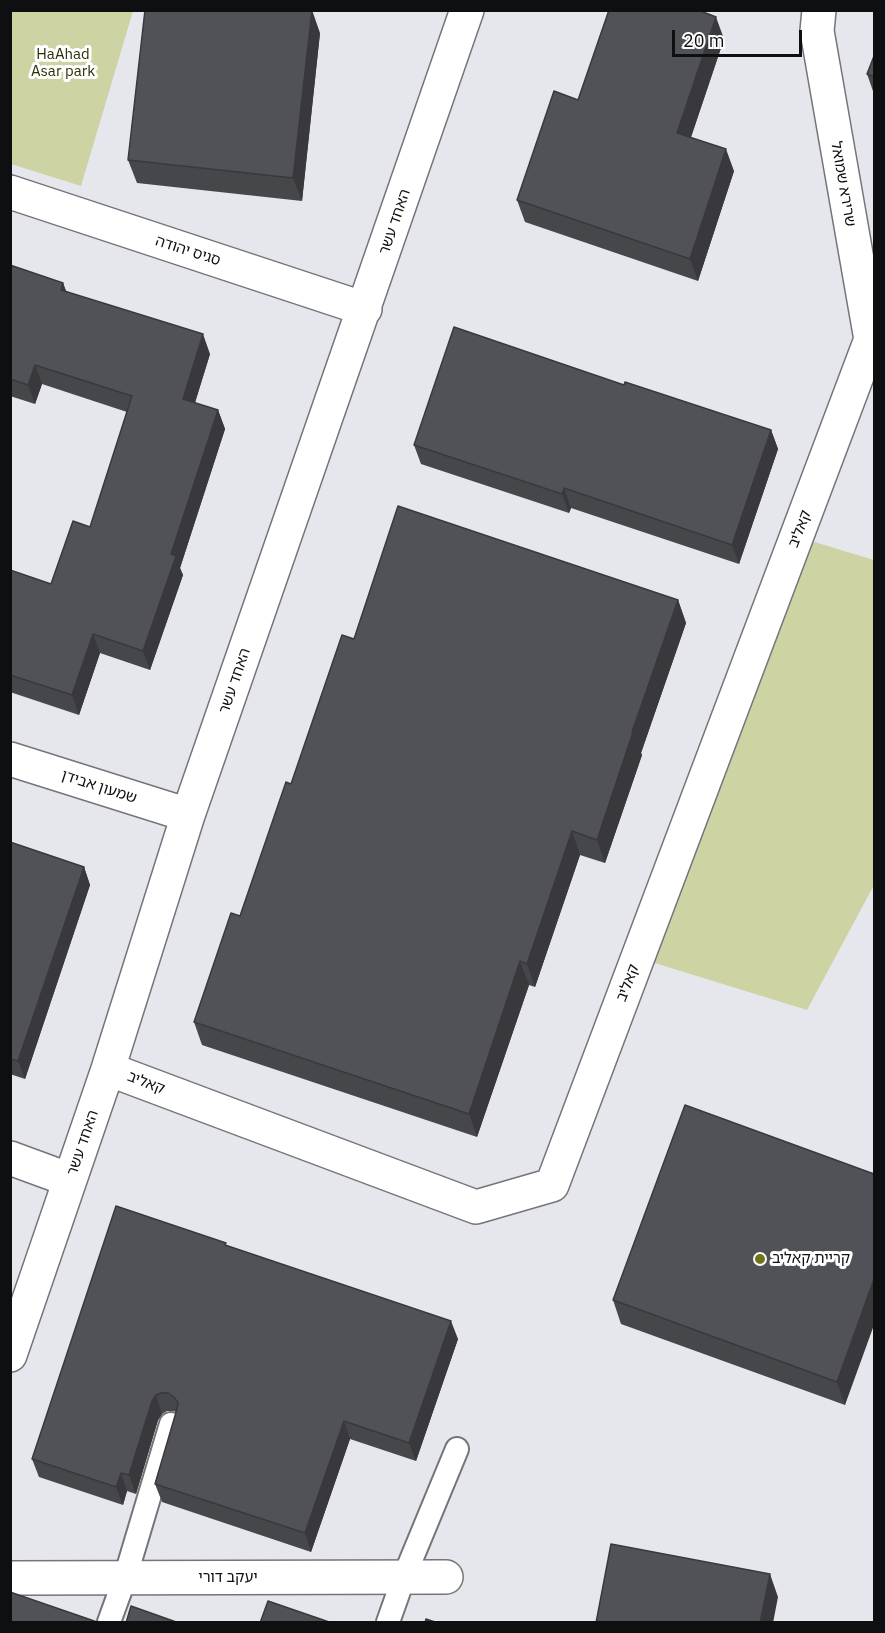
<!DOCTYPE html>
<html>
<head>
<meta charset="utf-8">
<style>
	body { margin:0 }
	#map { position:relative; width:885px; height:1633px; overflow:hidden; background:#e5e7ed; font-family:"IBM Plex Sans",sans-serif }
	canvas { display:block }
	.frame { position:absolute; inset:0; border:12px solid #0e0f11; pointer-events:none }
	.scale { position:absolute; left:672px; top:30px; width:130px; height:27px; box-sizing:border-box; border:3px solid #0e0f11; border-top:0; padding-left:8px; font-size:18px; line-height:21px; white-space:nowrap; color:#0e0f11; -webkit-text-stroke:4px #fff; paint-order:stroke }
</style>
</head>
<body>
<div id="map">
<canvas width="885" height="1633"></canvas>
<div class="frame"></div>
<div class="scale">20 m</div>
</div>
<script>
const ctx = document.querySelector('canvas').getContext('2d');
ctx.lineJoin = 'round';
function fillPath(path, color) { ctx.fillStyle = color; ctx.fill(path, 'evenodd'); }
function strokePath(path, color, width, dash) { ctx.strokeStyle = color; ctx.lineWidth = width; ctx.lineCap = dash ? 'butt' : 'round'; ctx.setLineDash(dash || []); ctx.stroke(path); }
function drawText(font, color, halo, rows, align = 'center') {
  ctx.font = font + ' "IBM Plex Sans","Noto Sans Hebrew",sans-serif'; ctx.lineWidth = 6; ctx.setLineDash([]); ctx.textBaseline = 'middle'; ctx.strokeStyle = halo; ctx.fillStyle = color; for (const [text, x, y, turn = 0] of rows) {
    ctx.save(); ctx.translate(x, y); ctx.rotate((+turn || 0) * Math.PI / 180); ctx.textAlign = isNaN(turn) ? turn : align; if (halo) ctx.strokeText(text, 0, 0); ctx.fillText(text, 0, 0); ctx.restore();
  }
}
const green = new Path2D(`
	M 10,11 L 133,11 L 81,186 L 11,164 Z
	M 798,537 L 874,560 L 874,885 L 807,1010 L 645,960 Z`);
const service = new Path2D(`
	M 109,1622 L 125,1578 L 171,1424
	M 388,1622 L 404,1577 L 457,1449`);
const minor = new Path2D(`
	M 819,10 L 817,31 L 874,357
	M 10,192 L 365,309
	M 10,759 L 188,815
	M 108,1069 L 476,1207 L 552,1185 L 871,339
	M 10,1158 L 70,1180
	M 10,1355 L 108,1069 L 188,815 L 467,10
	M 10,1578 L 446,1577`);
const wall = new Path2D(`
	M 320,33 L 302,201 L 137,183 L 128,160 Z
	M 724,39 L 691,137 L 734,171 L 698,281 L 525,222 L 517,200 L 578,100 Z
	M 874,56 L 874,94 L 867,74 Z
	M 10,265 L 63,283 L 66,291 L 210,354 L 195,403 L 218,410 L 225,429 L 180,568 L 183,575 L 150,670 L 100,653 L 79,715 L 10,692 L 10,570 L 51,584 L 90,527 L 127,412 L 42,384 L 35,404 L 10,396 Z
	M 624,385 L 771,430 L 778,449 L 739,564 L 571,508 L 569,513 L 421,464 L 414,445 Z
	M 678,600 L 686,623 L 641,753 L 642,755 L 605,863 L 580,855 L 535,987 L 529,985 L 477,1137 L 202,1045 L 194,1022 L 240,916 L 291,784 L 354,639 Z
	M 10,842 L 84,867 L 90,885 L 25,1079 L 10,1074 Z
	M 874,1174 L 845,1405 L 621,1324 L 613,1300 Z
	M 226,1245 L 458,1339 L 416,1461 L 350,1439 L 311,1552 L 162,1502 L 155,1484 L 176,1412 L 174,1411 L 167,1411 L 162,1414 L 158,1420 L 136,1494 L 127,1491 L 123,1505 L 39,1477 L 32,1459 Z`);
const shadedWall = new Path2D(`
	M 312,10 L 320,33 L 302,201 L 293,178 Z
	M 716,17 L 724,39 L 685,155 L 677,133 Z
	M 726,149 L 734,171 L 698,281 L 690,259 Z
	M 63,283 L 70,302 L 61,290 Z
	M 203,334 L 210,354 L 190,418 L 183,399 Z
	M 35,365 L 42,384 L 35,404 L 28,385 Z
	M 218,410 L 225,429 L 180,568 L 183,575 L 150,670 L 143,651 L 171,554 Z
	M 771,430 L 778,449 L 739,564 L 732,545 Z
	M 564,488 L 571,508 L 569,513 L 562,494 Z
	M 678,600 L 686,623 L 641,753 L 642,755 L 605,863 L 597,840 L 632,732 Z
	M 93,634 L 100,653 L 79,715 L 72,695 Z
	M 572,831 L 580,855 L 535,987 L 527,964 Z
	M 84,867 L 90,885 L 25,1079 L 18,1061 Z
	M 520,961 L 529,985 L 477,1137 L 469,1114 Z
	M 874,1279 L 874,1325 L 845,1405 L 837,1382 Z
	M 451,1321 L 458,1339 L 416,1461 L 409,1443 Z
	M 156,1395 L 162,1414 L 158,1420 L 136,1494 L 129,1475 L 152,1401 Z
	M 344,1421 L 350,1439 L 311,1552 L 305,1533 Z
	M 121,1473 L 127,1491 L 123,1505 L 116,1487 Z
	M 770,1574 L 778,1597 L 773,1623 L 760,1623 Z`);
const building = new Path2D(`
	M 145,10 L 312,10 L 293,178 L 128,160 Z
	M 609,10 L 698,10 L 716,17 L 677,133 L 726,149 L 690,259 L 517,200 L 554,91 L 578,100 Z
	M 874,56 L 874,77 L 867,74 Z
	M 10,265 L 63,283 L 61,290 L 203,334 L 183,399 L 218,410 L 171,554 L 176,556 L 143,651 L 93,634 L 72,695 L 10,675 L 10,570 L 51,584 L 73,521 L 90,527 L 132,396 L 35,365 L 28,385 L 10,379 Z
	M 454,327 L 624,385 L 625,382 L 771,430 L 732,545 L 564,488 L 562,494 L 414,445 Z
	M 398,506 L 678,600 L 632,732 L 633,732 L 597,840 L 572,831 L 527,964 L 520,961 L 469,1114 L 194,1022 L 231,913 L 240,916 L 286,782 L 291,784 L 342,635 L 354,639 Z
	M 10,842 L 84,867 L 18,1061 L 10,1059 Z
	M 685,1105 L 874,1174 L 874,1279 L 837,1382 L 613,1300 Z
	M 116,1206 L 226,1243 L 225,1245 L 451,1321 L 409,1443 L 344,1421 L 305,1533 L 155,1484 L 177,1409 L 178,1403 L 174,1397 L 168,1393 L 161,1393 L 156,1395 L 152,1401 L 129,1475 L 121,1473 L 116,1487 L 32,1459 Z
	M 611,1544 L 770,1574 L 760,1623 L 596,1623 Z
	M 10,1592 L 100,1623 L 10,1623 Z
	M 268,1601 L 332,1623 L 260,1623 Z
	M 131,1606 L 179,1623 L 126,1623 Z
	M 426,1619 L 438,1623 L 425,1623 Z`);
const markers = [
	[760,1259,6,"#6f741b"]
];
const parkNames = [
	["HaAhad",63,55],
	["Asar park",63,72]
];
const streetNames = [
	["שרירא שמואל",843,184,80],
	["האחד עשר",395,222,-71],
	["סגיס יהודה",188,251,18],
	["קאליב",800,529,-69],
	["האחד עשר",235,681,-71],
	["שמעון אבידן",99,787,18],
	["קאליב",628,983,-69],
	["קאליב",146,1083,21],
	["האחד עשר",83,1143,-71],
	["יעקב דורי",228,1578]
];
const poiNames = [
	["קריית קאליב",772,1259]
];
fillPath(green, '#ced3a3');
strokePath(service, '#73757a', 26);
strokePath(minor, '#73757a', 36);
strokePath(service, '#fff', 22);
strokePath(minor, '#fff', 33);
fillPath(wall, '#46474b');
fillPath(shadedWall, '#39393d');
fillPath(building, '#515257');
strokePath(building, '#39393d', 1.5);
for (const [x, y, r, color] of markers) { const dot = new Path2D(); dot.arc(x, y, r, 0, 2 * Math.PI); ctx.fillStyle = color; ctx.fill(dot); strokePath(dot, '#fff', 2); }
drawText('15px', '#2d2f03', '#fff', parkNames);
drawText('15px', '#0e0f11', '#fff', streetNames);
drawText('15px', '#0e0f11', '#fff', poiNames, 'left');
</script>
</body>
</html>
